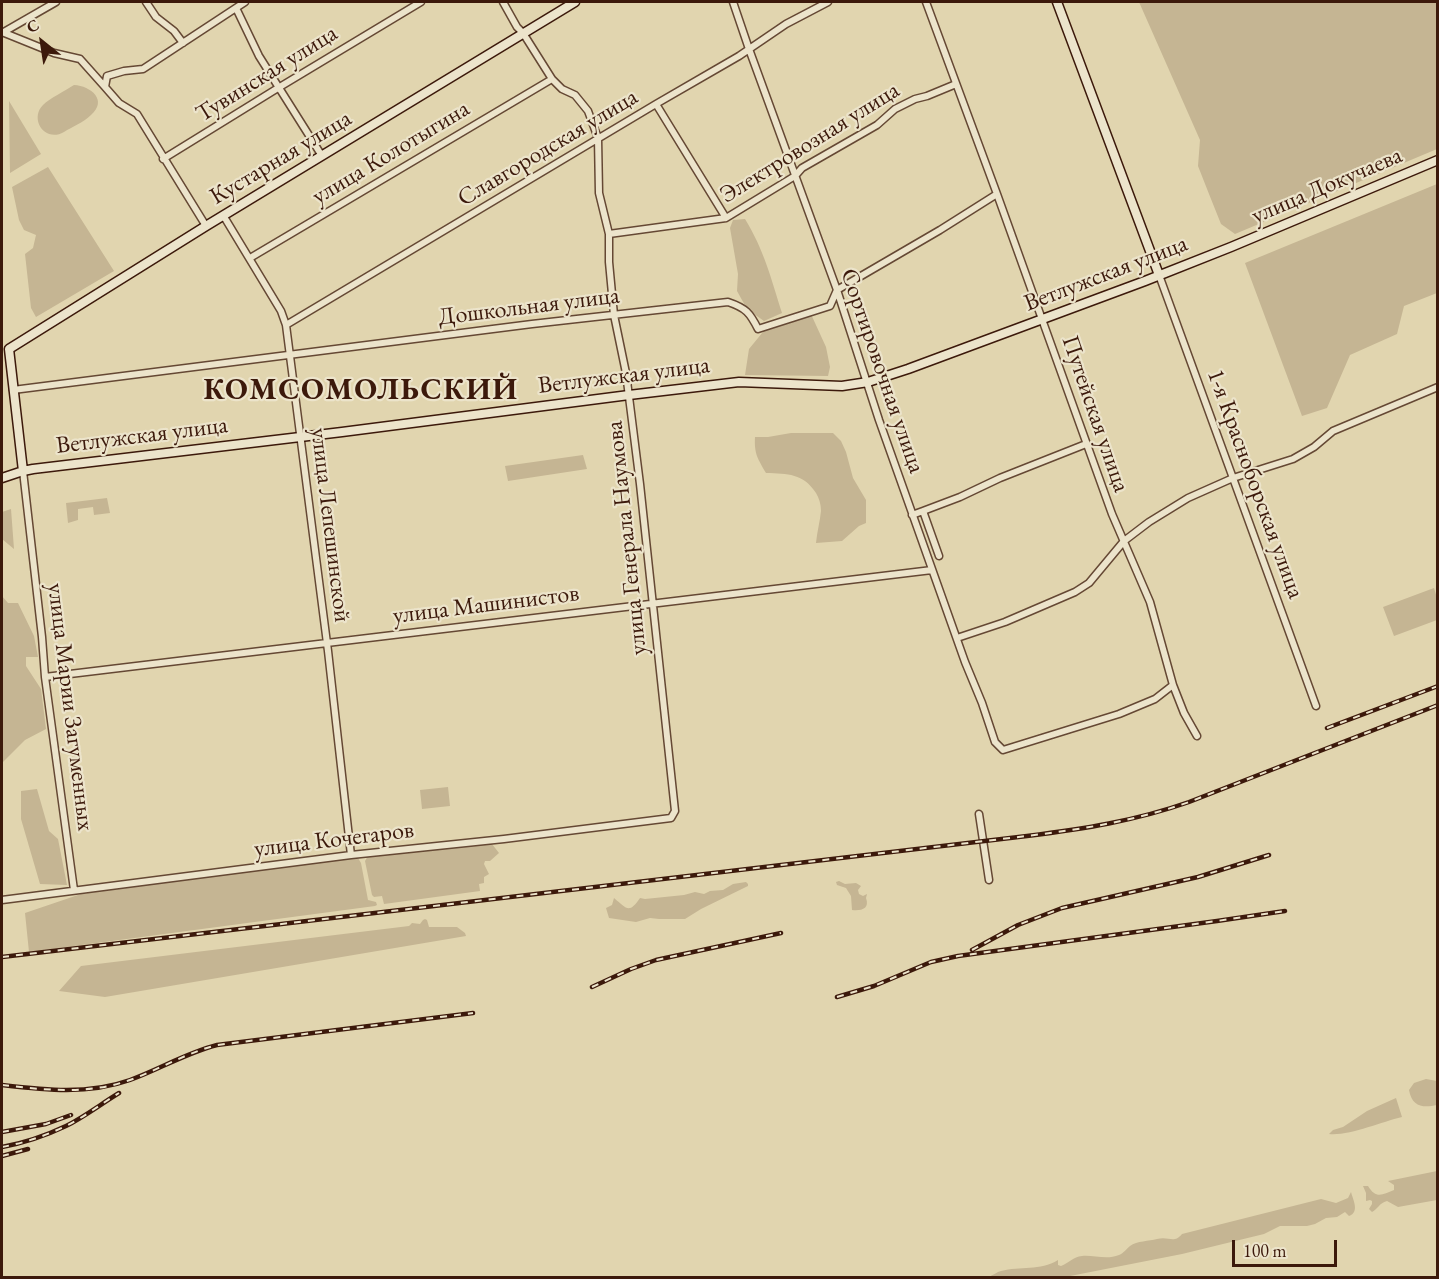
<!DOCTYPE html>
<html>
<head>
<meta charset="utf-8">
<style>
	body { margin:0 }
	#map { position:relative; width:1439px; height:1279px; overflow:hidden; background:#e1d5af; font-family:"EB Garamond",serif }
	canvas { display:block }
	.frame { position:absolute; inset:0; border:3px solid #3c190b; pointer-events:none }
	.north { position:absolute; left:12px; top:12px; width:60px; height:60px; -webkit-text-stroke:4px #ece4cb; paint-order:stroke; rotate:330deg; font-size:16px; font-weight:700; line-height:24px; text-align:center; color:#3c190b }
	.north::after { content:''; display:block; margin:auto; width:21px; height:27px; background:#3c190b; clip-path:polygon(50% 0,100% 100%,50% 72%,0 100%) }
	.scale { position:absolute; left:1232px; top:1240px; width:105px; height:27px; box-sizing:border-box; border:3px solid #3c190b; border-top:0; padding-left:8px; font-size:18px; line-height:21px; white-space:nowrap; color:#3c190b; -webkit-text-stroke:4px #ece4cb; paint-order:stroke }
</style>
</head>
<body>
<div id="map">
<canvas width="1439" height="1279"></canvas>
<div class="frame"></div>
<div class="north">С</div>
<div class="scale">100 m</div>
</div>
<script>
const ctx = document.querySelector('canvas').getContext('2d');
ctx.lineJoin = 'round';
function fillPath(path, color) { ctx.fillStyle = color; ctx.fill(path, 'evenodd'); }
function strokePath(path, color, width, dash) { ctx.strokeStyle = color; ctx.lineWidth = width; ctx.lineCap = dash ? 'butt' : 'round'; ctx.setLineDash(dash || []); ctx.stroke(path); }
function drawText(font, color, halo, rows, align = 'center') {
  ctx.font = font + ' "EB Garamond",serif'; ctx.lineWidth = 4.5; ctx.setLineDash([]); ctx.textBaseline = 'middle'; ctx.strokeStyle = halo; ctx.fillStyle = color; for (const [text, x, y, turn = 0] of rows) {
    ctx.save(); ctx.translate(x, y); ctx.rotate((+turn || 0) * Math.PI / 180); ctx.textAlign = isNaN(turn) ? turn : align; if (halo) ctx.strokeText(text, 0, 0); ctx.fillText(text, 0, 0); ctx.restore();
  }
}
const green = new Path2D(`
	M 1139,2 L 1437,2 L 1437,149 L 1235,234 L 1221,224 L 1209,194 L 1198,166 L 1200,140 Z
	M 74,85 C 91,86 108,100 91,115 C 84,122 72,127 64,132 C 45,143 29,119 43,105 C 49,99 66,90 74,85 Z
	M 9,101 L 41,154 L 10,173 Z
	M 48,167 L 114,271 L 36,317 L 31,308 L 25,254 L 33,248 L 36,235 L 24,230 L 19,220 L 12,187 Z
	M 1437,184 L 1437,293 L 1404,306 L 1397,334 L 1350,355 L 1327,408 L 1302,416 L 1245,263 Z
	M 745,219 C 764,250 771,278 782,313 L 764,321 L 747,309 L 737,291 L 738,274 L 730,228 L 733,220 Z
	M 810,312 L 826,347 L 830,367 L 828,376 L 745,375 L 749,349 L 767,327 Z
	M 791,433 L 833,433 L 841,441 L 846,452 L 853,478 L 866,500 L 866,523 L 859,526 L 842,541 L 816,543 C 817,532 820,521 821,511 C 821,504 819,498 816,493 C 803,473 788,474 766,473 C 758,459 754,454 755,437 L 768,437 Z
	M 583,455 L 587,469 L 508,481 L 505,466 Z
	M 107,498 L 110,513 L 94,515 L 93,507 L 78,509 L 78,520 L 68,523 L 66,503 Z
	M 11,509 L 14,549 L 2,539 L 2,512 Z
	M 1434,588 L 1437,598 L 1437,620 L 1394,636 L 1383,607 Z
	M 2,596 L 8,603 L 18,603 L 34,636 L 38,657 L 26,657 L 26,666 L 41,689 L 46,729 L 25,740 L 2,763 Z
	M 448,787 L 450,806 L 422,809 L 420,790 Z
	M 37,789 L 49,831 L 58,839 L 67,885 L 40,884 L 21,819 L 21,791 Z
	M 492,844 L 499,853 L 490,861 L 485,861 L 484,864 L 489,874 L 484,877 L 484,883 L 479,884 L 480,891 L 384,904 L 382,896 L 374,897 L 372,895 L 365,861 L 368,856 Z
	M 354,857 L 358,858 L 361,863 L 368,900 L 376,902 L 377,905 L 375,906 L 29,952 L 25,913 L 81,894 Z
	M 839,881 L 845,884 L 856,883 L 861,886 L 858,890 L 859,894 L 863,896 L 867,894 L 866,898 C 870,909 861,911 852,910 L 851,896 L 846,888 L 837,885 L 836,882 Z
	M 746,882 L 748,884 L 748,886 L 701,909 L 685,919 L 659,919 L 650,918 L 636,922 L 609,918 L 606,908 L 612,905 L 614,898 C 627,909 629,914 640,898 L 645,899 L 684,895 L 695,892 L 704,894 L 710,891 L 723,890 L 733,884 Z
	M 425,919 L 427,920 L 429,927 L 457,927 L 465,933 L 466,936 L 105,997 L 59,991 L 81,966 L 409,926 L 412,923 L 420,924 L 423,920 Z
	M 1426,1079 L 1437,1081 L 1437,1105 C 1423,1108 1412,1107 1409,1090 L 1414,1083 Z
	M 1396,1098 L 1402,1117 C 1381,1122 1349,1136 1329,1134 L 1333,1130 L 1343,1127 L 1367,1111 Z
	M 1437,1171 L 1437,1200 L 1398,1207 L 1387,1201 C 1379,1203 1378,1209 1372,1212 L 1369,1209 L 1372,1204 L 1372,1201 L 1370,1200 L 1366,1201 L 1366,1193 L 1363,1186 L 1368,1186 C 1376,1199 1382,1195 1394,1190 L 1394,1185 L 1388,1181 Z
	M 1351,1192 C 1353,1200 1360,1212 1349,1216 L 1345,1212 L 1337,1217 L 1326,1218 L 1315,1224 L 1307,1226 L 1280,1226 L 1264,1234 L 1182,1254 L 1065,1277 L 989,1277 C 993,1275 997,1272 1001,1271 C 1020,1266 1040,1271 1058,1260 L 1058,1265 L 1061,1266 C 1069,1263 1073,1257 1082,1256 C 1094,1255 1107,1260 1119,1255 C 1124,1253 1126,1249 1130,1246 C 1137,1241 1149,1241 1157,1239 C 1169,1236 1174,1244 1182,1234 L 1321,1199 L 1336,1203 L 1348,1198 Z`);
const street = new Path2D(`
	M 146,2 L 156,17 L 174,31 L 183,43
	M 733,2 L 749,49 L 837,290 L 879,420 L 965,662 L 982,703 L 995,742 L 1003,750 L 1119,714 L 1155,699 L 1173,685
	M 926,2 L 997,194 L 1112,514 L 1150,602 L 1173,685 L 1184,713 L 1197,736
	M 236,8 L 259,56 L 322,156
	M 2,32 L 54,53 L 80,59 L 105,87
	M 2,33 L 56,2
	M 656,104 L 726,218
	M 163,159 L 278,88 L 421,2
	M 223,215 L 281,311 L 286,325 L 328,651 L 351,855
	M 206,226 L 137,114 L 119,103 L 105,87 L 107,76 L 124,71 L 143,69 L 245,2
	M 609,234 L 726,218 L 795,176 L 802,168 L 877,125 L 895,109 L 915,99 L 927,96 L 956,84
	M 250,258 L 552,79
	M 1159,275 L 1316,706
	M 286,325 L 656,104 L 739,56 L 786,24 L 828,2
	M 13,390 L 532,324 L 728,302 C 746,308 750,313 758,329 L 830,306 L 837,290 L 940,230 L 997,194
	M 23,471 L 42,637 L 45,677 L 74,890
	M 923,511 L 960,497 L 1000,478 L 1086,444
	M 912,515 L 923,511 L 939,556
	M 957,638 L 1005,622 L 1075,592 L 1089,583 L 1124,541 L 1149,522 L 1188,498 L 1233,478 L 1293,459 L 1314,447 L 1333,431 L 1438,387
	M 45,677 L 932,570
	M 979,814 L 989,880
	M 2,900 L 351,855 L 504,839 L 671,818 L 675,811 L 640,484 L 626,373 L 614,315 L 609,262 L 609,234 L 599,193 L 598,138 L 588,111 L 575,95 L 562,89 L 552,79 L 523,33 L 517,27 L 503,2`);
const secondary = new Path2D(`
	M 1057,2 L 1159,275
	M 23,471 L 9,349 L 206,226 L 575,2
	M 2,478 L 23,471 L 33,469 L 342,432 L 629,395 L 739,382 L 842,386 L 868,382 L 908,369 L 1145,281 L 1231,247 L 1438,160`);
const rail = new Path2D(`
	M 1327,728 L 1438,686
	M 972,950 L 1018,925 L 1062,908 L 1198,877 L 1269,855
	M 2,957 L 1027,836 C 1083,829 1135,821 1189,802 L 1438,705
	M 592,987 L 631,969 L 656,960 L 781,933
	M 837,997 L 874,986 L 931,962 L 958,956 L 1217,921 L 1285,911
	M 2,1085 C 45,1090 88,1095 130,1080 C 160,1069 186,1053 217,1045 L 473,1013
	M 2,1132 L 46,1124 L 71,1115
	M 2,1147 C 24,1143 45,1136 66,1126 C 84,1117 101,1104 119,1093
	M 2,1156 L 28,1149`);
const streetNames = [
	["Тувинская улица",267,74,-32],
	["Электровозная улица",810,143,-32],
	["Славгородская улица",548,148,-31],
	["улица Колотыгина",391,153,-31],
	["Кустарная улица",281,158,-31],
	["улица Докучаева",1327,186,-23],
	["Ветлужская улица",1106,274,-21],
	["Дошкольная улица",529,307,-7],
	["Сортировочная улица",882,371,71],
	["Ветлужская улица",624,376,-7],
	["Путейская улица",1095,414,71],
	["Ветлужская улица",142,436,-7],
	["1-я Красноборская улица",1255,484,70],
	["улица Лепешинской",330,525,83],
	["улица Генерала Наумова",627,538,-96],
	["улица Машинистов",486,605,-7],
	["улица Марии Загуменных",70,707,83],
	["улица Кочегаров",334,840,-7]
];
const districtNames = [
	["КОМСОМОЛЬСКИЙ",361,391]
];
fillPath(green, '#c5b593');
strokePath(street, '#654834', 9);
strokePath(secondary, '#3c190b', 11);
strokePath(street, '#ece4cb', 6);
strokePath(secondary, '#ece4cb', 8);
strokePath(rail, '#3c190b', 4.5);
strokePath(rail, '#ece4cb', 2, [7]);
drawText('24px', '#3c190b', '#ece4cb', streetNames);
ctx.letterSpacing = '1.5px';
drawText('bold 30px', '#3c190b', '#ece4cb', districtNames);
ctx.letterSpacing = '0px';
</script>
</body>
</html>
